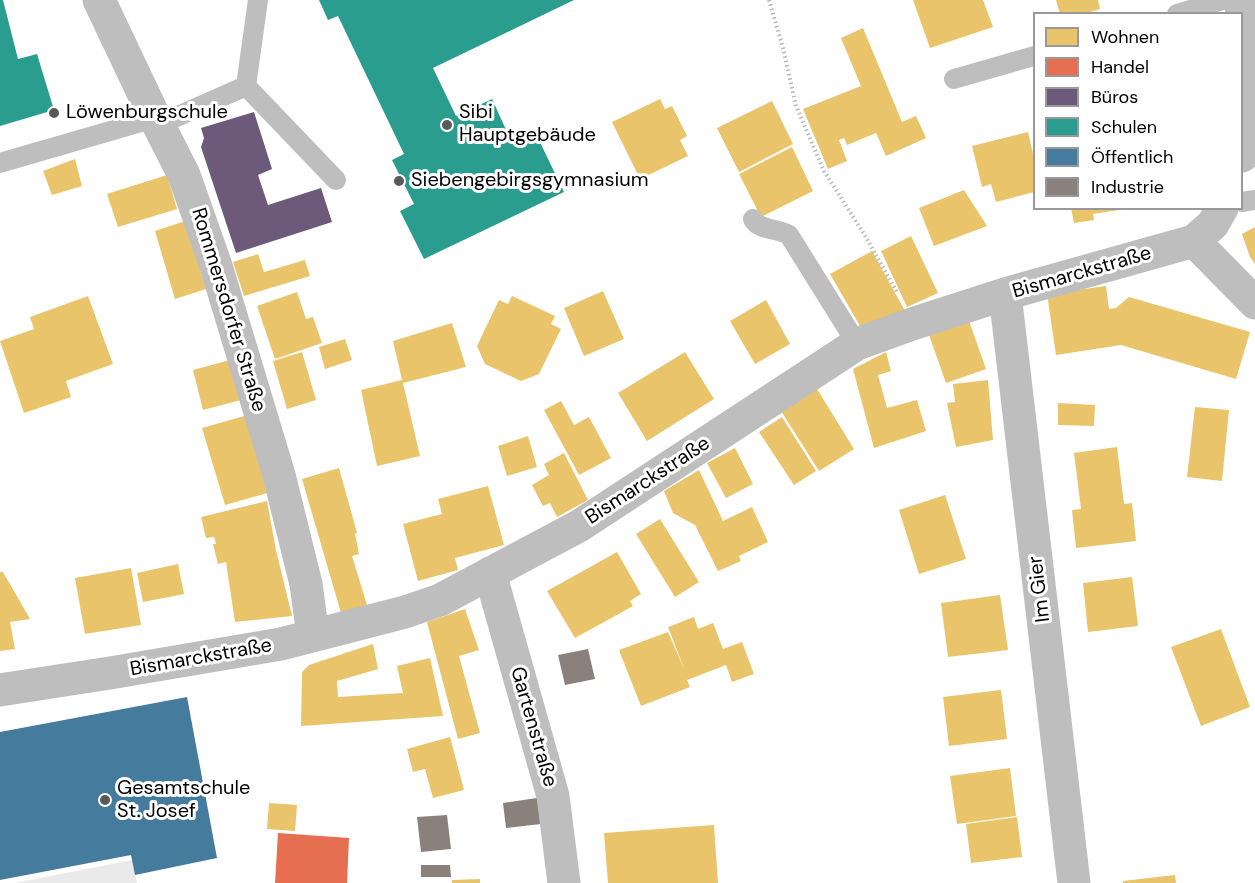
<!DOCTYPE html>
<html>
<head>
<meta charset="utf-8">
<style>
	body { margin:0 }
	#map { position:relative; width:1255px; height:883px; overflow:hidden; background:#fff; font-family:"DM Sans",sans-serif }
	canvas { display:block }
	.legend { position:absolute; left:1033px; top:12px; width:210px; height:198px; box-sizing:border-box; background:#fff; border:2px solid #999; margin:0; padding:8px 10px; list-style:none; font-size:18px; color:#000 }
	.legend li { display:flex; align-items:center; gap:12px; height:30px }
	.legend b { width:30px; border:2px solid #999 }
</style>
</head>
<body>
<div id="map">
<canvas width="1255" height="883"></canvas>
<ul class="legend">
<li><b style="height:16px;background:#e9c46a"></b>Wohnen</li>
<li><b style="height:16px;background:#e76f51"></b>Handel</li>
<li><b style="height:16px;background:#6d597a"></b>Büros</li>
<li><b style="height:16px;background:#2a9d8f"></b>Schulen</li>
<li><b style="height:16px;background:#457b9d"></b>Öffentlich</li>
<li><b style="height:16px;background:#8a817c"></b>Industrie</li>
</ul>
</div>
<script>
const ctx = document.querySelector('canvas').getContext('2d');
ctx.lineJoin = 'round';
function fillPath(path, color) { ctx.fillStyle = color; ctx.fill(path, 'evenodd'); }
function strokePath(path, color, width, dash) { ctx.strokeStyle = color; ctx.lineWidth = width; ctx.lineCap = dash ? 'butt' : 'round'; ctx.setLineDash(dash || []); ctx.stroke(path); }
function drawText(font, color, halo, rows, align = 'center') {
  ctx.font = font + ' "DM Sans",sans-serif'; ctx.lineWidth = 6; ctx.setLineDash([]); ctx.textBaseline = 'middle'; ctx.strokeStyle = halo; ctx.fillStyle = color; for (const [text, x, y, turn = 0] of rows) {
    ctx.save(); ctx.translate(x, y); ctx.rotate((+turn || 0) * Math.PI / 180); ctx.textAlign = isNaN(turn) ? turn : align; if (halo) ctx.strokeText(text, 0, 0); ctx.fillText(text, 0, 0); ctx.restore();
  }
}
const green = new Path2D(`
	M 132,860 L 137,883 L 15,883 Z`);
const homes = new Path2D(`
	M 913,0 L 983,0 L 993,27 L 930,48 Z
	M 1056,0 L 1098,0 L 1100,9 L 1085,14 L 1060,14 Z
	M 863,28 L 902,122 L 916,116 L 926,138 L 886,156 L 876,133 L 847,145 L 844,138 L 839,140 L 847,161 L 828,169 L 803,109 L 861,86 L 841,38 Z
	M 660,99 L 665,109 L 672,106 L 687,136 L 680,140 L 688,156 L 640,179 L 612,122 Z
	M 772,101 L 793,144 L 739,172 L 717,128 Z
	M 1028,132 L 1034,158 L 1034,192 L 996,202 L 991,184 L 982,187 L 972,146 Z
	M 792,147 L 813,191 L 761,217 L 739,174 Z
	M 75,159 L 82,186 L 52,195 L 43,171 Z
	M 167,175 L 177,209 L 118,227 L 107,194 Z
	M 964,190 L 987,226 L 934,246 L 919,208 Z
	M 1071,208 L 1118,208 L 1119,210 L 1093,214 L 1094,220 L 1074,223 Z
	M 185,221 L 206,289 L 175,299 L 155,231 Z
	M 1255,227 L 1255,264 L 1250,257 L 1242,234 Z
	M 911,236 L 938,293 L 907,307 L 881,251 Z
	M 872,251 L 905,311 L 864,333 L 830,274 Z
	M 258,254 L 264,272 L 305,260 L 310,276 L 244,296 L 233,262 Z
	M 1106,286 L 1109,309 L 1116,308 L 1129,297 L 1250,332 L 1236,379 L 1121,345 L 1056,355 L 1047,294 Z
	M 603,291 L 624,339 L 584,356 L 564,308 Z
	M 297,292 L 306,319 L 313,317 L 322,343 L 275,359 L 257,306 Z
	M 88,296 L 113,364 L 66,381 L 71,397 L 24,413 L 0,341 L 34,329 L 30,317 Z
	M 512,296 L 555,316 L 551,324 L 561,329 L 539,374 L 521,381 L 485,364 L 477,346 L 499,300 L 508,304 Z
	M 766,300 L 790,344 L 755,364 L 730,321 Z
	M 968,318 L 986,369 L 946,383 L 928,332 Z
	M 452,323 L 466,367 L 403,383 L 420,456 L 377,466 L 361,390 L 402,380 L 393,341 Z
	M 345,339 L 352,360 L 325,369 L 319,347 Z
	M 302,352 L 316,400 L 287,409 L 273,361 Z
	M 685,352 L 714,399 L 647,441 L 618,393 Z
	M 886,352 L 891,371 L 878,375 L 887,408 L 917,400 L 926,431 L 874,448 L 853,369 Z
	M 230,360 L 241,400 L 203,410 L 193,370 Z
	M 988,380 L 993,440 L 956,447 L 947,403 L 955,402 L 953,384 Z
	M 817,389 L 854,449 L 819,471 L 781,411 Z
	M 561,401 L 574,425 L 589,417 L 611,458 L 579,475 L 544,410 Z
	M 1058,403 L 1095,405 L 1094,426 L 1058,425 Z
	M 1195,407 L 1229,410 L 1222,481 L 1187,477 Z
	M 248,415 L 271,492 L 225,505 L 202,428 Z
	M 782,417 L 816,471 L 794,485 L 759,432 Z
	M 528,436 L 537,467 L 507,476 L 498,446 Z
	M 1117,447 L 1124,504 L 1132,503 L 1136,541 L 1076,548 L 1072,510 L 1081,509 L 1074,453 Z
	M 735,448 L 753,484 L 726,498 L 707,463 Z
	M 564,453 L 588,500 L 557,517 L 550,503 L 543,506 L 532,485 L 549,475 L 544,464 Z
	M 339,468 L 357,533 L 355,534 L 359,554 L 352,556 L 367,605 L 341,613 L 302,479 Z
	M 699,470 L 723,521 L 752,507 L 768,542 L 739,556 L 741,561 L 718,571 L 695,525 L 673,513 L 664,491 Z
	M 488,486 L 504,545 L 455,558 L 458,570 L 418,581 L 403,524 L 442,514 L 438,499 Z
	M 945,495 L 966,559 L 919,574 L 899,510 Z
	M 267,501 L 276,550 L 292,616 L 235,622 L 226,562 L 218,564 L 213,544 L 216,544 L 214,537 L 206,538 L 201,517 Z
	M 660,519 L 699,582 L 675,597 L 636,534 Z
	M 617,552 L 641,594 L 630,601 L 633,606 L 575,638 L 547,591 Z
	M 178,564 L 184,594 L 143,602 L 137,573 Z
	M 131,568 L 141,625 L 85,634 L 75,578 Z
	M 0,572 L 3,572 L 30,619 L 10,622 L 15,649 L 0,651 Z
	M 1132,577 L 1138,626 L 1088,632 L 1083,583 Z
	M 1000,595 L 1008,650 L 948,657 L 941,603 Z
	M 465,609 L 479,650 L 459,656 L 480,733 L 458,739 L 427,622 Z
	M 694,617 L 698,629 L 713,623 L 723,649 L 742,642 L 754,674 L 732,682 L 726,665 L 687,680 L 690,687 L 641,706 L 619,650 L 668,632 L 685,671 L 668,627 Z
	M 1221,629 L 1250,707 L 1201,726 L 1171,647 Z
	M 373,644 L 378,669 L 337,681 L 338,697 L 403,693 L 397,666 L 430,658 L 443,716 L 301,726 L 302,672 L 309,665 Z
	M 1001,690 L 1007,739 L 949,746 L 943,697 Z
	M 450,737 L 464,790 L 433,798 L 425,769 L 413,772 L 407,749 Z
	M 1010,768 L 1016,816 L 957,824 L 950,776 Z
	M 269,803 L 297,805 L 295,831 L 267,829 Z
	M 1017,817 L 1022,857 L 971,863 L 966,824 Z
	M 714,825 L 718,883 L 608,883 L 604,833 Z
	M 1175,875 L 1176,883 L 1123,883 L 1123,881 Z
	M 480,879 L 480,883 L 452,883 L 452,880 Z`);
const shops = new Path2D(`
	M 278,833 L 349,838 L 347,883 L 275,883 Z`);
const offices = new Path2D(`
	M 254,112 L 272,169 L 258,175 L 268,205 L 321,188 L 332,222 L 236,253 L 201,147 L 204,138 L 201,128 Z`);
const schools = new Path2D(`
	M 0,0 L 3,0 L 18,59 L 37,54 L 54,110 L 0,126 Z
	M 319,0 L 574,0 L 433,68 L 456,116 L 492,99 L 513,145 L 536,134 L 564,192 L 424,259 L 400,211 L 414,204 L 392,160 L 404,154 L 338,16 L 328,20 Z`);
const public = new Path2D(`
	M 187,697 L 217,858 L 135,875 L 131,855 L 0,880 L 0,732 Z`);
const industry = new Path2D(`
	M 588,649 L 595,679 L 565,685 L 558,655 Z
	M 537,798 L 541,824 L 506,828 L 503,803 Z
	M 447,815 L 451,849 L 421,852 L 417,817 Z
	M 421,865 L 450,865 L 451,877 L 421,877 Z`);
const path = new Path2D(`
	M 769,0 L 783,48 L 796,106 L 824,171 L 864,234 L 898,294`);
const lane = new Path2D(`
	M 1177,14 L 1223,0
	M 954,79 L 1034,56
	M 246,86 L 336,180
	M 158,125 L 246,86 L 258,0
	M 0,163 L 155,118
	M 1242,202 L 1255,200
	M 753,219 C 759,231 778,228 789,235 L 857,344`);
const street = new Path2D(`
	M 99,0 L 155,118 L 184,175 L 216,266 L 279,475 L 306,584 L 313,636
	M 1239,0 L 1250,41 L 1255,95
	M 1242,156 L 1255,96
	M 1194,241 L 1255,303
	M 1005,294 L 1074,883
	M 490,573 L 553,796 L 564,883
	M 0,690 L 110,673 L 281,644 L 405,612 L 440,600 L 579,526 L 857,344 L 915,323 L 1005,294 L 1194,241 L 1213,224 L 1222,208`);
const markers = [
	[54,113,6,"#595959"],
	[447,125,6,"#595959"],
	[399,181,6,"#595959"],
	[105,800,6,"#595959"]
];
const poiNames = [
	["Löwenburgschule",66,113],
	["Sibi",459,113],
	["Hauptgebäude",459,136],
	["Siebengebirgsgymnasium",411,181],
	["Gesamtschule",117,789],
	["St. Josef",117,812]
];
const streetNames = [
	["Bismarckstraße",1082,273,-16],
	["Rommersdorfer Straße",228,310,73],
	["Bismarckstraße",648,481,-33],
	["Im Gier",1040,589,-97],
	["Bismarckstraße",201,658,-10],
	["Gartenstraße",533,727,74]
];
fillPath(green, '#eaeaea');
fillPath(homes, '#e9c46a');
fillPath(shops, '#e76f51');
fillPath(offices, '#6d597a');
fillPath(schools, '#2a9d8f');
fillPath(public, '#457b9d');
fillPath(industry, '#8a817c');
strokePath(path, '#b8b8b8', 4, [1.5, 3]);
strokePath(lane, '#bebebe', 20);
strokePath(street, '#bebebe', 33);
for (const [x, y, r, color] of markers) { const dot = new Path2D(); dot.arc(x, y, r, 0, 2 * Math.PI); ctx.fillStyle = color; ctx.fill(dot); strokePath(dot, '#fff', 2); }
drawText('20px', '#000', '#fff', poiNames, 'left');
drawText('20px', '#000', '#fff', streetNames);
</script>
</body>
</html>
